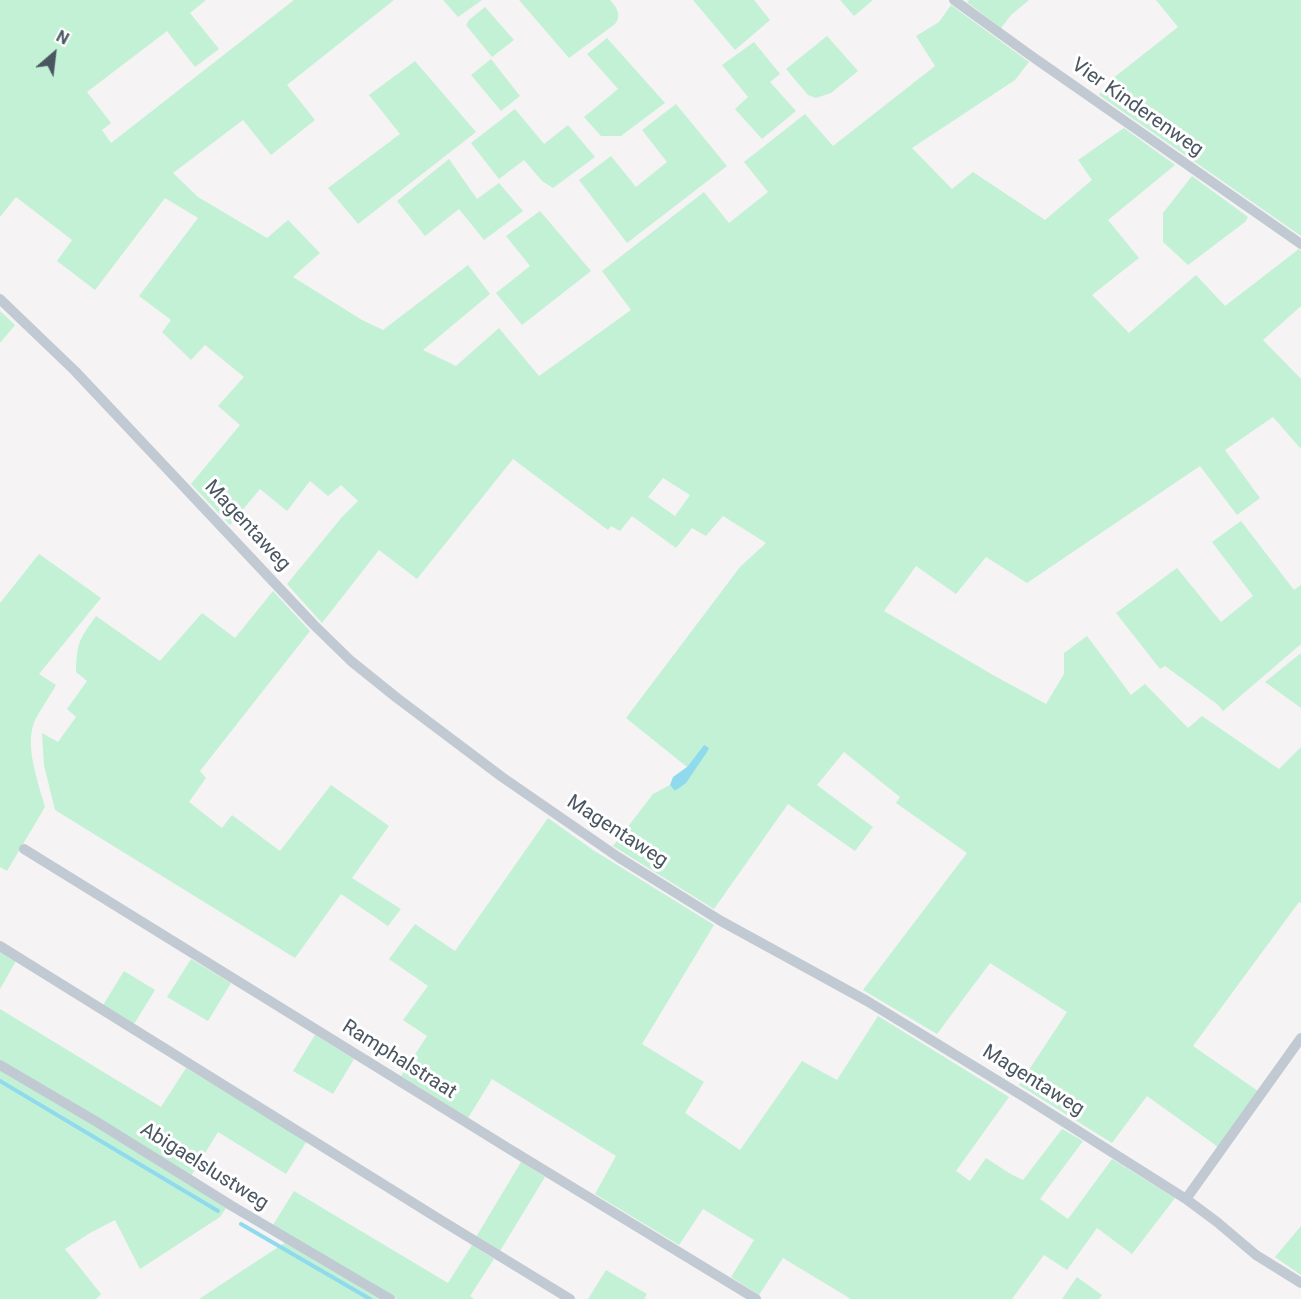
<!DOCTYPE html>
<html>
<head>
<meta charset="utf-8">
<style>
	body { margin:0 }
	#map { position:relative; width:1301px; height:1299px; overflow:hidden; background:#f5f3f3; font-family:Roboto,sans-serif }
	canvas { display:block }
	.north { position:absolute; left:24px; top:24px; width:60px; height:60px; -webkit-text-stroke:4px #fff; paint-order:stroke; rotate:28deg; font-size:16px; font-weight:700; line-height:24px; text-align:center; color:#4a5661 }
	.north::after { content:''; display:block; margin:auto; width:21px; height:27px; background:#4a5661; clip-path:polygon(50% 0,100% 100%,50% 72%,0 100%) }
</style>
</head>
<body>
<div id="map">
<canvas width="1301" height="1299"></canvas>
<div class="north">N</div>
</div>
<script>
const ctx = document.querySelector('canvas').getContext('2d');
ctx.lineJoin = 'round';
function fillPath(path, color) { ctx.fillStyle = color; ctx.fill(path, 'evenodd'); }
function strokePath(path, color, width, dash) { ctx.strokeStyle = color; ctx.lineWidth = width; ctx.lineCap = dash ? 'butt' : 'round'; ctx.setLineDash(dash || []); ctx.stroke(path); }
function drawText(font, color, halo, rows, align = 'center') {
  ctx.font = font + ' Roboto,sans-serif'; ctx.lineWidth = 6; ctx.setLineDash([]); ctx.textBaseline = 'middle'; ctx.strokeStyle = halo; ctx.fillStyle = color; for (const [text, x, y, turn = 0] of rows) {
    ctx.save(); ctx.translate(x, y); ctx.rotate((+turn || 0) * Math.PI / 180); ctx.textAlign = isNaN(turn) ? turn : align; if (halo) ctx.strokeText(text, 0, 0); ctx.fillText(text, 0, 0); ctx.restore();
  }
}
const green = new Path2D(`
	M 0,0 L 206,0 L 190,13 L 219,49 L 195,67 L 167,31 L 87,92 L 111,123 L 102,130 L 111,143 L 294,0 L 394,0 L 287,85 L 315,120 L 271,155 L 243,120 L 173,173 L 198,197 L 267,238 L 288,220 L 320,253 L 293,277 L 362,320 L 383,330 L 468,265 L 490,294 L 423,350 L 456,366 L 499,328 L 539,376 L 631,310 L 602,271 L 704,192 L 729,223 L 768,192 L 744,162 L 805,114 L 833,146 L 935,66 L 916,36 L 939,22 L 951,5 L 1029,62 L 1015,80 L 912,148 L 952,189 L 973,172 L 1045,220 L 1092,180 L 1078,160 L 1124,128 L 1175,165 L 1108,220 L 1139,258 L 1092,295 L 1129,333 L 1196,275 L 1225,306 L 1299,249 L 1301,251 L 1301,306 L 1263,340 L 1301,379 L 1301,449 L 1273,417 L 1225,450 L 1260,498 L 1237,515 L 1200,466 L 1027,583 L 986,557 L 956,594 L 916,566 L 884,611 L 993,675 L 1046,704 L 1064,674 L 1064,653 L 1087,636 L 1131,695 L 1145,684 L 1188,728 L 1202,716 L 1279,769 L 1301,747 L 1301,903 L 1299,902 L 1193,1046 L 1258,1091 L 1218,1147 L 1147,1096 L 1112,1143 L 1019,1085 L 1067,1012 L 990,963 L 937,1034 L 863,990 L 967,853 L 896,803 L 900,797 L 844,752 L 817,785 L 873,827 L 855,851 L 788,804 L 714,909 L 613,846 L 653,794 L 670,785 L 676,791 L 704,745 L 687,767 L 626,718 L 740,567 L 766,543 L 723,516 L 706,536 L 692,528 L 676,548 L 632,516 L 620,531 L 611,526 L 608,530 L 513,459 L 417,579 L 379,550 L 322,623 L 287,584 L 342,517 L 358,501 L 341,485 L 328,496 L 310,481 L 287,511 L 260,489 L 230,525 L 191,484 L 240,425 L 218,406 L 244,377 L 205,345 L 191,360 L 162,332 L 171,320 L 139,296 L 198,218 L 165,198 L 95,290 L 57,261 L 72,240 L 16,197 L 0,217 ZM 663,478 L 690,495 L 675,516 L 648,497 Z
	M 443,0 L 482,0 L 458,17 Z
	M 519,0 L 610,0 C 617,8 622,15 615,24 L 569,58 Z
	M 693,0 L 754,0 L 770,20 L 735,50 Z
	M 840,0 L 873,0 L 854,16 Z
	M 969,0 L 1029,0 L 1011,15 L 1001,28 L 967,2 Z
	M 1156,0 L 1301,0 L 1301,236 L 1099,95 L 1107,83 L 1178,27 Z
	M 485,7 L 514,40 L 492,57 L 466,25 L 469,20 Z
	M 827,36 L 858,71 L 831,93 L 816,98 L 808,95 L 786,69 Z
	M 607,38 L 665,103 L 621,136 L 601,136 L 584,117 L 618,89 L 587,54 Z
	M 754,42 L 780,74 L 770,82 L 796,111 L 762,139 L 735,109 L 748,97 L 722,65 Z
	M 491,59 L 520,96 L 501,111 L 471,75 Z
	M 415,61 L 476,132 L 358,224 L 328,188 L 400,134 L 369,95 Z
	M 676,104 L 727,166 L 627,243 L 579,180 L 611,156 L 636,187 L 667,162 L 642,130 Z
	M 515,109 L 544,144 L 568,125 L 595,157 L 553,188 L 542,181 L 524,160 L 499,179 L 471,143 Z
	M 449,159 L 477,199 L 499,183 L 523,211 L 484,240 L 459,209 L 425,236 L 397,201 Z
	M 1192,176 L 1248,217 L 1245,222 L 1188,265 L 1163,242 L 1163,213 Z
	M 540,211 L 591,271 L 522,325 L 496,293 L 530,266 L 506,236 Z
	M 0,311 L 15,325 L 0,343 Z
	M 1241,521 L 1294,590 L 1301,585 L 1301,644 L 1223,711 L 1217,704 L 1165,666 L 1160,669 L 1116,613 L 1177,568 L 1221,622 L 1253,596 L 1212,542 Z
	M 39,554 L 101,598 L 39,674 L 56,685 C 50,696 42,707 36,718 C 23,743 38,781 45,807 L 7,871 L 0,867 L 0,603 Z
	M 273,591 L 310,631 L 200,771 L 206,778 L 189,802 L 222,828 L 232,815 L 280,851 L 331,785 L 389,826 L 352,878 L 401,909 L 388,926 L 341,894 L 295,958 L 55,810 L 44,765 L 42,733 L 58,742 L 76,717 L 67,709 L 87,681 L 76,672 C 77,642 79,640 96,616 L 160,661 L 202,613 L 235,638 Z
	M 1301,653 L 1301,708 L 1265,682 Z
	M 548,818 L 593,850 L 714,925 L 642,1044 L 704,1082 L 685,1113 L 740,1150 L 802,1061 L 837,1080 L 878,1016 L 1009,1097 L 956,1171 L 970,1181 L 986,1158 L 1009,1173 L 1023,1180 L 1062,1129 L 1083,1141 L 1040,1199 L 1068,1219 L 1112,1159 L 1175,1198 L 1132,1254 L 1097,1228 L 1067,1270 L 1044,1255 L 1012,1299 L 851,1299 L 783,1258 L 759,1295 L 731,1277 L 754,1240 L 703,1209 L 679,1245 L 595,1194 L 616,1156 L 492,1079 L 468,1118 L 401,1076 L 427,1036 L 403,1020 L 428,986 L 389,959 L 415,924 L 455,951 Z
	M 0,951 L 16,961 L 0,989 Z
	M 191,959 L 231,983 L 208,1021 L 167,997 Z
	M 124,971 L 155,990 L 134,1024 L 103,1005 Z
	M 0,1009 L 161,1107 L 186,1068 L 307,1141 L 286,1174 L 218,1132 L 191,1176 L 0,1062 Z
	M 315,1035 L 354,1059 L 333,1094 L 293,1071 Z
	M 0,1069 L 94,1125 L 226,1208 L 220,1217 L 140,1269 L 115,1220 L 90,1233 L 65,1249 L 101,1294 L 96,1299 L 0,1299 Z
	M 521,1162 L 545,1177 L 500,1251 L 476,1237 Z
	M 294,1191 L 448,1283 L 472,1245 L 494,1259 L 470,1296 L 474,1299 L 397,1299 L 273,1225 Z
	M 1301,1226 L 1301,1275 L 1275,1257 Z
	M 286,1242 L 382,1299 L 199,1299 Z
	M 606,1270 L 647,1294 L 644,1299 L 588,1299 Z
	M 1077,1277 L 1102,1295 L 1099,1299 L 1062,1299 Z`);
const water = new Path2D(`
	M 704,745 L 709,748 L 707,752 L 686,783 L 675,791 L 670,785 L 673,777 L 687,767 Z`);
const stream = new Path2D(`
	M 0,1081 L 218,1211
	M 241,1224 L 370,1299`);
const minor = new Path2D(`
	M 954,0 L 1030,55 L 1301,244
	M 0,299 L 75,371 L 314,625 L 351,661 L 397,698 L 502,777 L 618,857 L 721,921 L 867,1001 L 1026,1098 L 1186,1199 L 1217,1222 L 1256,1255 L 1301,1283
	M 24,849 L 511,1150 L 756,1299
	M 0,946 L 439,1219 L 570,1299
	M 0,1065 L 97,1122 L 232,1206 L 390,1299
	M 1186,1199 L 1301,1038`);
const streetNames = [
	["Vier Kinderenweg",1137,108,35],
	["Magentaweg",247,526,47],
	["Magentaweg",617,832,33],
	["Ramphalstraat",399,1060,32],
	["Magentaweg",1033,1081,32],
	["Abigaelslustweg",204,1167,32]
];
fillPath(green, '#c3f1d5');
fillPath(water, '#90daee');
strokePath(stream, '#90daee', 4);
strokePath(minor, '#c1cad2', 10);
drawText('20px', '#4a5661', '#fff', streetNames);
</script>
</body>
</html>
